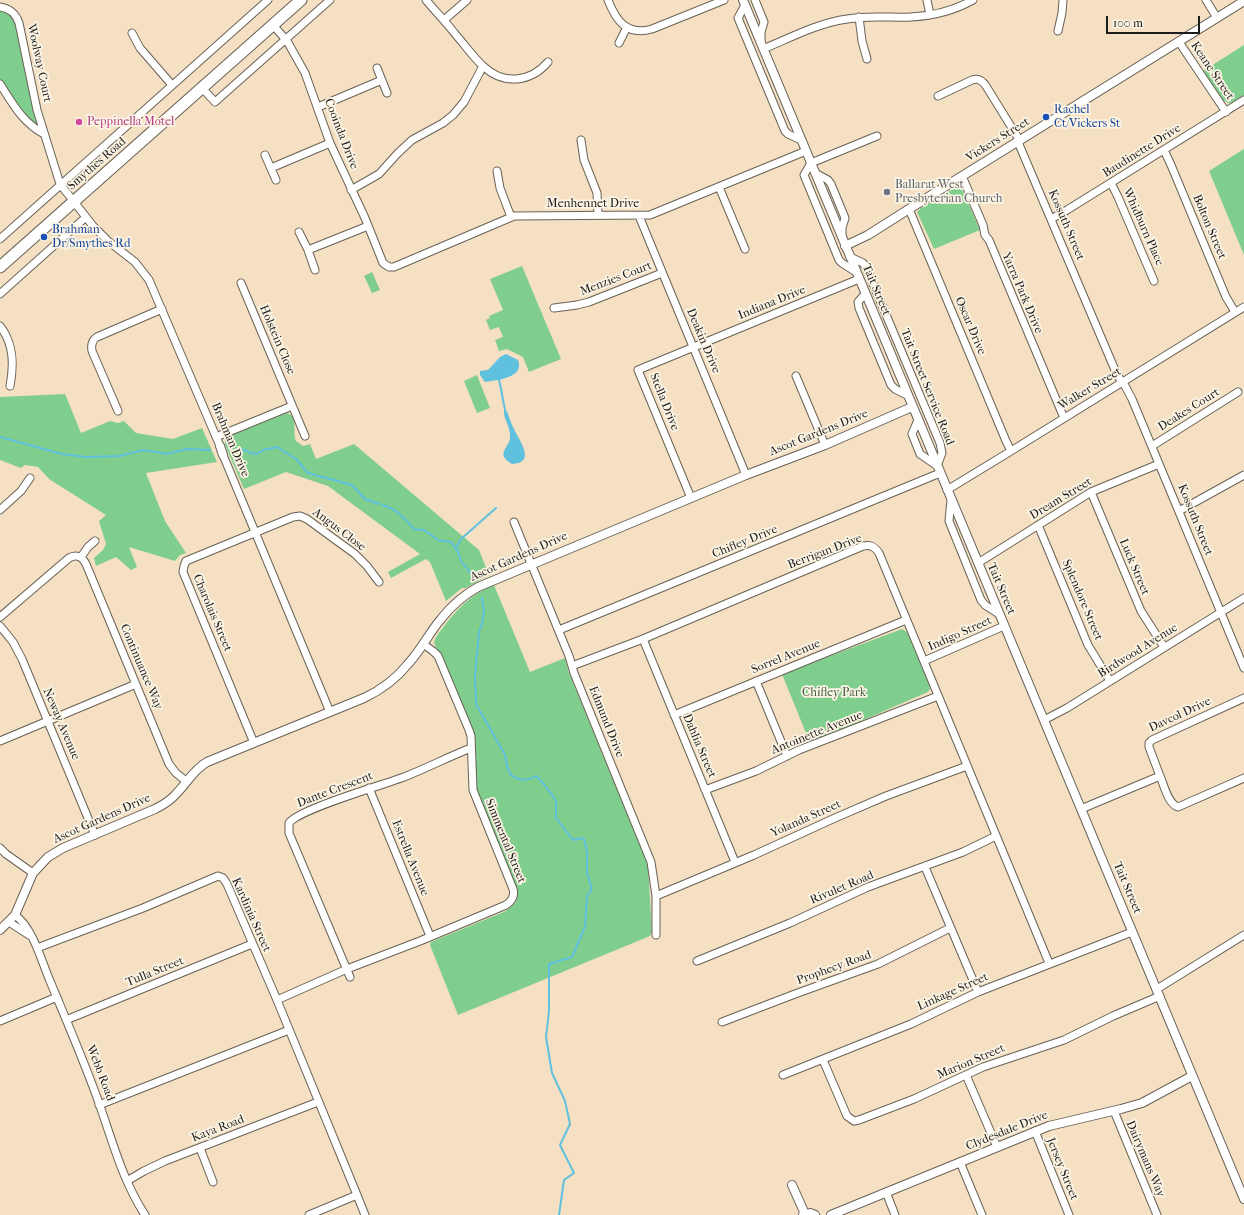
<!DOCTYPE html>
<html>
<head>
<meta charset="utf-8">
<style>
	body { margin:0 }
	#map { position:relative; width:1244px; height:1215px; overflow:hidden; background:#f5e0c3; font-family:"IM FELL French Canon",serif }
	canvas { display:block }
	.scale { position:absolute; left:1106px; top:16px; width:94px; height:18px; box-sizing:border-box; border:2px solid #1c1c1c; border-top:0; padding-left:5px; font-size:12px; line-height:14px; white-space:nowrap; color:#1c1c1c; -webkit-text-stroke:3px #fcf5e5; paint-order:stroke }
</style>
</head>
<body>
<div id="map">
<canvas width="1244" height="1215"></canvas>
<div class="scale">100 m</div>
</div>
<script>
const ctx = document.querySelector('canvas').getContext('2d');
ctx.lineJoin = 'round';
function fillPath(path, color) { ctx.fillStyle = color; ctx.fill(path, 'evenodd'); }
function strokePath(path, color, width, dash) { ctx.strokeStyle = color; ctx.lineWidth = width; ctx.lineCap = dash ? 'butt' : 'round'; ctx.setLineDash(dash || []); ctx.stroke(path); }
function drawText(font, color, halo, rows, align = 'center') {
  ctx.font = font + ' "IM FELL French Canon",serif'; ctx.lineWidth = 3.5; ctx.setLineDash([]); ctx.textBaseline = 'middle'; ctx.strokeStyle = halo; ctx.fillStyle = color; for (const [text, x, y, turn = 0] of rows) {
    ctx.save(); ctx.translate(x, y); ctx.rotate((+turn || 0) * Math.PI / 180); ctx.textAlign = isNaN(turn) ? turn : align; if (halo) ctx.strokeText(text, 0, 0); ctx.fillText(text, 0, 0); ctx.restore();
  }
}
const green = new Path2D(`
	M 0,9 L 6,11 L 16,21 L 39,126 L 37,127 L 19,110 L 0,80 Z
	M 1244,45 L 1244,96 L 1233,103 L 1228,103 L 1223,100 L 1203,71 Z
	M 1244,149 L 1244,255 L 1209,171 Z
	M 955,188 L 959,188 L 963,191 L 980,230 L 934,249 L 917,212 L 921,208 Z
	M 522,266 L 561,359 L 529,372 L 523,357 L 507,349 L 499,351 L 495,340 L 503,337 L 499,327 L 490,330 L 486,320 L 490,318 L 489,316 L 503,310 L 490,279 Z
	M 372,272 L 380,290 L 372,293 L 364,276 Z
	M 477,375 L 490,408 L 477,413 L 464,381 Z
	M 65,394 L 81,433 L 110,421 L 118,423 L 124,421 L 136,433 L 173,439 L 202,428 L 217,462 L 146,473 L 165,521 L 186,553 L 180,555 L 175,561 L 129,547 L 137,567 L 131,570 L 116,557 L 96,566 L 94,558 L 103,550 L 106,544 L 99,521 L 106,515 L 49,479 L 38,467 L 25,465 L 21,468 L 0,460 L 0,397 Z
	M 286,413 C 299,415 292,432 296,441 L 303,446 L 310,444 L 316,459 L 354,444 L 479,550 L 489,575 L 466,588 L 462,588 L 446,601 L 430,562 L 426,559 L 391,578 L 388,572 L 420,554 L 328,486 L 286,472 L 244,489 L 225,445 L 225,440 L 229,436 Z
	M 494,585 L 530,672 L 565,658 L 569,673 L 648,865 L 652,932 L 650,936 L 458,1015 L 430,945 L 431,942 L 506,911 L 516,902 L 518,893 L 476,789 L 474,731 L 434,643 C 435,637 439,633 442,629 C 455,611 472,593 494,585 Z
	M 902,629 L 907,632 L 929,684 L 930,689 L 928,692 L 810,743 L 782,674 Z`);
const water = new Path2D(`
	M 506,354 L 518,360 C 525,378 497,380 485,382 L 480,375 L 480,371 L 488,370 L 500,357 Z
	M 504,410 L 507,411 C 509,417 511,423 514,429 C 519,440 537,463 512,464 C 493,453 512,447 510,435 C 510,426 503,419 504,410 Z`);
const stream = new Path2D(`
	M 499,379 L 505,410
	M 0,437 L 62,454 L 86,457 L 120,456 L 143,450 L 167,454 L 187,449 L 210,450
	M 232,451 L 245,450 L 251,453 L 257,454 L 263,450 L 277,447 L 296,459 L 308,473 L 352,485 L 365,499 L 379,504
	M 382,505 C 396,508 405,519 414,529 L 424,530 L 438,540 L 451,542 L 458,552 L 461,561 L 473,576
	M 456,548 L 461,539 L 496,508
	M 482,598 L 484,610 L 482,624 L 479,632 L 475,676 L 476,704 L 505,755 L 507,766 L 511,775 C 520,781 527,781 536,776 C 539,777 554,797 556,801 L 556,818 L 573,840 L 582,838 L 584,839 L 587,852 L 587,872 L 591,886 L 591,891 L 587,896 L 585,927 L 572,957 L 549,964 L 549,1011 L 546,1037 L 552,1073 L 565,1101 L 570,1124 L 560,1145 L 574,1173 L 564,1180 L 559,1215`);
const minor = new Path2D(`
	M 426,0 C 436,12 447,23 456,35 C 465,45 473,57 483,66 C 503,85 530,83 548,62
	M 608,0 C 616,21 627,36 652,29 L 724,0
	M 755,0 L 764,22 L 761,32 L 761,42
	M 927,0 L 930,15
	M 1206,0 L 1217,18
	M 745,5 L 738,18 L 785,131 L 788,134 L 801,140
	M 0,7 C 9,8 16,14 19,23 L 37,110 L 60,184 L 93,226 L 108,241 L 135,262 L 149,280 L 220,446
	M 859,17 L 862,41 L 867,59
	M 444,20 L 467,0
	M 273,25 L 287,41 L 305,73 L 330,143 L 365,218 L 383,263 L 389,267 L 394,267 L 514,216 L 650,215 L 806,151
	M 1058,31 L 1062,13 L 1063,0
	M 132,33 L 140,48 L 172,85
	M 1179,42 L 1226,112
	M 619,43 L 627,27
	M 763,49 C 790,38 818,23 847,19 C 869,15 890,18 911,17 C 933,16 955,10 973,0
	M 377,68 L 387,93
	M 0,84 C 13,104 22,122 44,134
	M 202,88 L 215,102 L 330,0
	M 938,96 L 972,80 C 978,78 982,80 986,86 L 1020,141
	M 318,107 L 382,80
	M 581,140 L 584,160 L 597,193 L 598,215
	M 1018,142 L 1115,370 L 1122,383
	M 1164,150 L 1171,165 L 1226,297 L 1235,312
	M 265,155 L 276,180
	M 271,168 L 330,143
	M 497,171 L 500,188 L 511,217
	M 815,173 L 828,180 L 831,184 L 845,218 L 842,228 L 842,236
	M 962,176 L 983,225 L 985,235 L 989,240 L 1064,418
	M 1111,183 L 1118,197 L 1154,281
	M 719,187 L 745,249
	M 351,190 L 379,174 L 398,153 L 412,140 L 443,123 L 453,115 L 464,102 L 483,66
	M 909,209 L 1006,441 L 1011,451
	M 639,216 L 746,475
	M 1051,219 L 1067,210 L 1244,100
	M 299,232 L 308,250 L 315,270
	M 0,239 L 268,0
	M 308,250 L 368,226
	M 850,257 L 863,263 L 866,267 L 940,443 L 942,453 L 937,466
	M 856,272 L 842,263 L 839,260 L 804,175 L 811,163 L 877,136
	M 241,283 L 305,436
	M 0,294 L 86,217
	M 865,294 L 858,302 L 859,308 L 891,385 L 895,389 L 907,395
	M 554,308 L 577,305 L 589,302 L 662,273
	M 0,326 C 14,344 14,365 10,386
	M 796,376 L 825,445
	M 1123,382 L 1132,399 L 1244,668
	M 118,411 L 92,351 C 91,345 92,340 97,337 L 162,309
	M 918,420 L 912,434 L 920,454 L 936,465
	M 216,437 L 292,406
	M 1152,446 L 1238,392
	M 223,455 L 330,712
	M 947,490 L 1011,451 L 1244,307
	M 1091,492 L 1141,611 L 1164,647
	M 691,498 L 638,370 L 859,279
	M 951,500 L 949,521 L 981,600 L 985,605 L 999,614
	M 0,510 L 21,491 L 30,478
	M 1179,511 L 1244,475
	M 514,522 L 569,656 L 574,673 L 651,862 L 656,896 L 656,935
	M 1038,525 L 1088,645 L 1110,681
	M 81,557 L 88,547 L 95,541
	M 978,563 L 1091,492 L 1159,464
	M 0,617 L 69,558 C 76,554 82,556 86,564 L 169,764 L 176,773 L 186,781
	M 0,626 L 13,642 L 22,659 L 95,835
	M 559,630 L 940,473
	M 643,639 L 735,862
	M 924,661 L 1004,626
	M 572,666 L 643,639 L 863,546 C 871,544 875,547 879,553 L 1049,963
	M 756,681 L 787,756
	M 674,715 L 906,620
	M 1044,720 L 1067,708 L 1244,598
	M 0,741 L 136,684
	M 254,743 L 183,572 L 184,566 L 186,561 L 293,517 L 300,516 L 307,519 L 355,554 L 367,566 L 379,582
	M 1160,776 C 1164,785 1168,804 1178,807 L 1244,778
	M 369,788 L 430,936
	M 705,790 L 756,771 L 799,750 L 938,696
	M 1081,809 L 1160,776 L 1149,747 L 1149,743 L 1152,740 L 1244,698
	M 0,848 L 6,854 L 33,873
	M 925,867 L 978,992
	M 656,896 L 754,855 L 835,818 L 886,796 L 967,766
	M 15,915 C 33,928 41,960 50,981 C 67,1022 85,1063 100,1106 C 113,1143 123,1181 145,1215
	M 9,922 L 29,935
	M 37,948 L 143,908 L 218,876 L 223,878 L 227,884 L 277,1000 L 357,1195 L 309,1215
	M 697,961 L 790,923 L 868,887 L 963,852 L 996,836
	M 350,977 L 289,833 L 289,823 C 299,809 383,785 404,777 C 427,768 448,757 471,748
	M 1157,989 L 1244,935
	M 277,1000 L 347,969 L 420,941 L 506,905 C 512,901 515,896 513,889 L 473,790 L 471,736 L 469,730 L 438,656 L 433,651 L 423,644
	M 66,1020 L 252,944
	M 0,1021 L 57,997
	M 722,1022 L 795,994 L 878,964 L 950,928
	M 823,1060 L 847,1116 L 854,1121 L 859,1120 L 914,1099 L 983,1067 L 1064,1040 L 1113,1016 L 1160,996
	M 783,1075 L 911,1024 L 978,992 L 1132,932
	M 966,1075 L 997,1147
	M 99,1105 L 289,1030
	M 1114,1111 L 1157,1215
	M 1035,1131 L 1069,1215
	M 200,1148 L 213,1182
	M 960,1162 L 982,1215
	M 127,1181 L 144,1171 L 165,1161 L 318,1102
	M 886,1192 L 895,1215
	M 357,1195 L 365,1215`);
const tertiary = new Path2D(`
	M 743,0 L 1244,1199
	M 845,246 L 868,235 L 909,209 L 1244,1
	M 220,446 L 223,455
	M 0,930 L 15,915 L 33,873 L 48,857 L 63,848 L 155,809 C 163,805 170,801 176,794 C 187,783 193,770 207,762 L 364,698 C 381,690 396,679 408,664 C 421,650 429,633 441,619 C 451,606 464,595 478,587 L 746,475 L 825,445 L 912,407
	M 792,1185 L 805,1214
	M 803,1215 L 810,1213 L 815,1215
	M 831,1215 L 1049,1126 L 1121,1109 L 1142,1103 L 1192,1076`);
const primary = new Path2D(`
	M 0,267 L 301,0`);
const markers = [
	[1046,117,4,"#1a4fb4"],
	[79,122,4,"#d1479c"],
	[887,192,4,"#6b7280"],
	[44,237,4,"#1a4fb4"]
];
const streetNames = [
	["Woolway Court",39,63,78],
	["Keane Street",1212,71,56],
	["Cooinda Drive",341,134,69],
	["Vickers Street",998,140,-32],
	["Baudinette Drive",1142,151,-32],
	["Smythes Road",97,164,-41],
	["Menhennet Drive",593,204],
	["Kossuth Street",1066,225,67],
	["Whidburn Place",1143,227,66],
	["Bolton Street",1209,227,67],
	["Menzies Court",616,279,-21],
	["Tait Street",876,290,67],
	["Yarra Park Drive",1022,293,67],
	["Indiana Drive",772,303,-22],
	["Oscar Drive",970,326,67],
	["Holstein Close",277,340,67],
	["Deakin Drive",703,341,67],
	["Tait Street Service Road",927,387,68],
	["Walker Street",1090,389,-31],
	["Stella Drive",664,402,68],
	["Deakes Court",1189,410,-32],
	["Ascot Gardens Drive",819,433,-22],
	["Brahman Drive",230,440,67],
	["Dream Street",1061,499,-31],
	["Kossuth Street",1195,520,68],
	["Angus Close",339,530,37],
	["Chifley Drive",745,542,-22],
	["Berrigan Drive",825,552,-21],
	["Ascot Gardens Drive",519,557,-24],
	["Luck Street",1134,567,67],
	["Tait Street",1001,589,67],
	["Splendore Street",1082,600,67],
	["Charolais Street",212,613,67],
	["Indigo Street",960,634,-24],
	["Birdwood Avenue",1138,651,-32],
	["Sorrel Avenue",786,657,-22],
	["Continuance Way",141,667,67],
	["Davcol Drive",1180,715,-25],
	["Edmund Drive",606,722,68],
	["Neway Avenue",61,724,67],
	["Antoinette Avenue",817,733,-22],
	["Dahlia Street",699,746,67],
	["Dante Crescent",335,790,-21],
	["Ascot Gardens Drive",102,819,-24],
	["Yolanda Street",806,819,-24],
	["Simmental Street",505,841,68],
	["Estrella Avenue",410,858,68],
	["Rivulet Road",842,888,-23],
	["Tait Street",1127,888,67],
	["Kardinia Street",251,915,66],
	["Prophecy Road",834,968,-20],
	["Tulla Street",155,972,-22],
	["Linkage Street",953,992,-24],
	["Marion Street",971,1062,-23],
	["Webb Road",100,1073,69],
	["Kaya Road",218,1129,-21],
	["Clydesdale Drive",1007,1131,-22],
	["Dairymans Way",1145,1159,67],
	["Jersey Street",1062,1169,68]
];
const transitNames = [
	["Rachel",1054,110],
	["Ct/Vickers St",1054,124],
	["Brahman",52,230],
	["Dr/Smythes Rd",52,244]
];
const hotelNames = [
	["Peppinella Motel",87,122]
];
const worshipNames = [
	["Ballarat West",895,185],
	["Presbyterian Church",895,199]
];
const parkNames = [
	["Chifley Park",834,693]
];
fillPath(green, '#80ce8e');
fillPath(water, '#60c1de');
strokePath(stream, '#60c1de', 2);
strokePath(minor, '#686156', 9);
strokePath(tertiary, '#686156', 10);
strokePath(primary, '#686156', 13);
strokePath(minor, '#fff', 7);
strokePath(tertiary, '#fff', 8);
strokePath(primary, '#fff', 11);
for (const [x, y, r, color] of markers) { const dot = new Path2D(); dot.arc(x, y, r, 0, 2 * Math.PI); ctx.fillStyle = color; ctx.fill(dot); strokePath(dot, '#fcf5e5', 1.5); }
drawText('12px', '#1c1c1c', '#fcf5e5', streetNames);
drawText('12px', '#164399', '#fcf5e5', transitNames, 'left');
drawText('12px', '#b23c85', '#fcf5e5', hotelNames, 'left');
drawText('12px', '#5b616d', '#fcf5e5', worshipNames, 'left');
drawText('12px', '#3f5a44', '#fcf5e5', parkNames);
</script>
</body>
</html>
